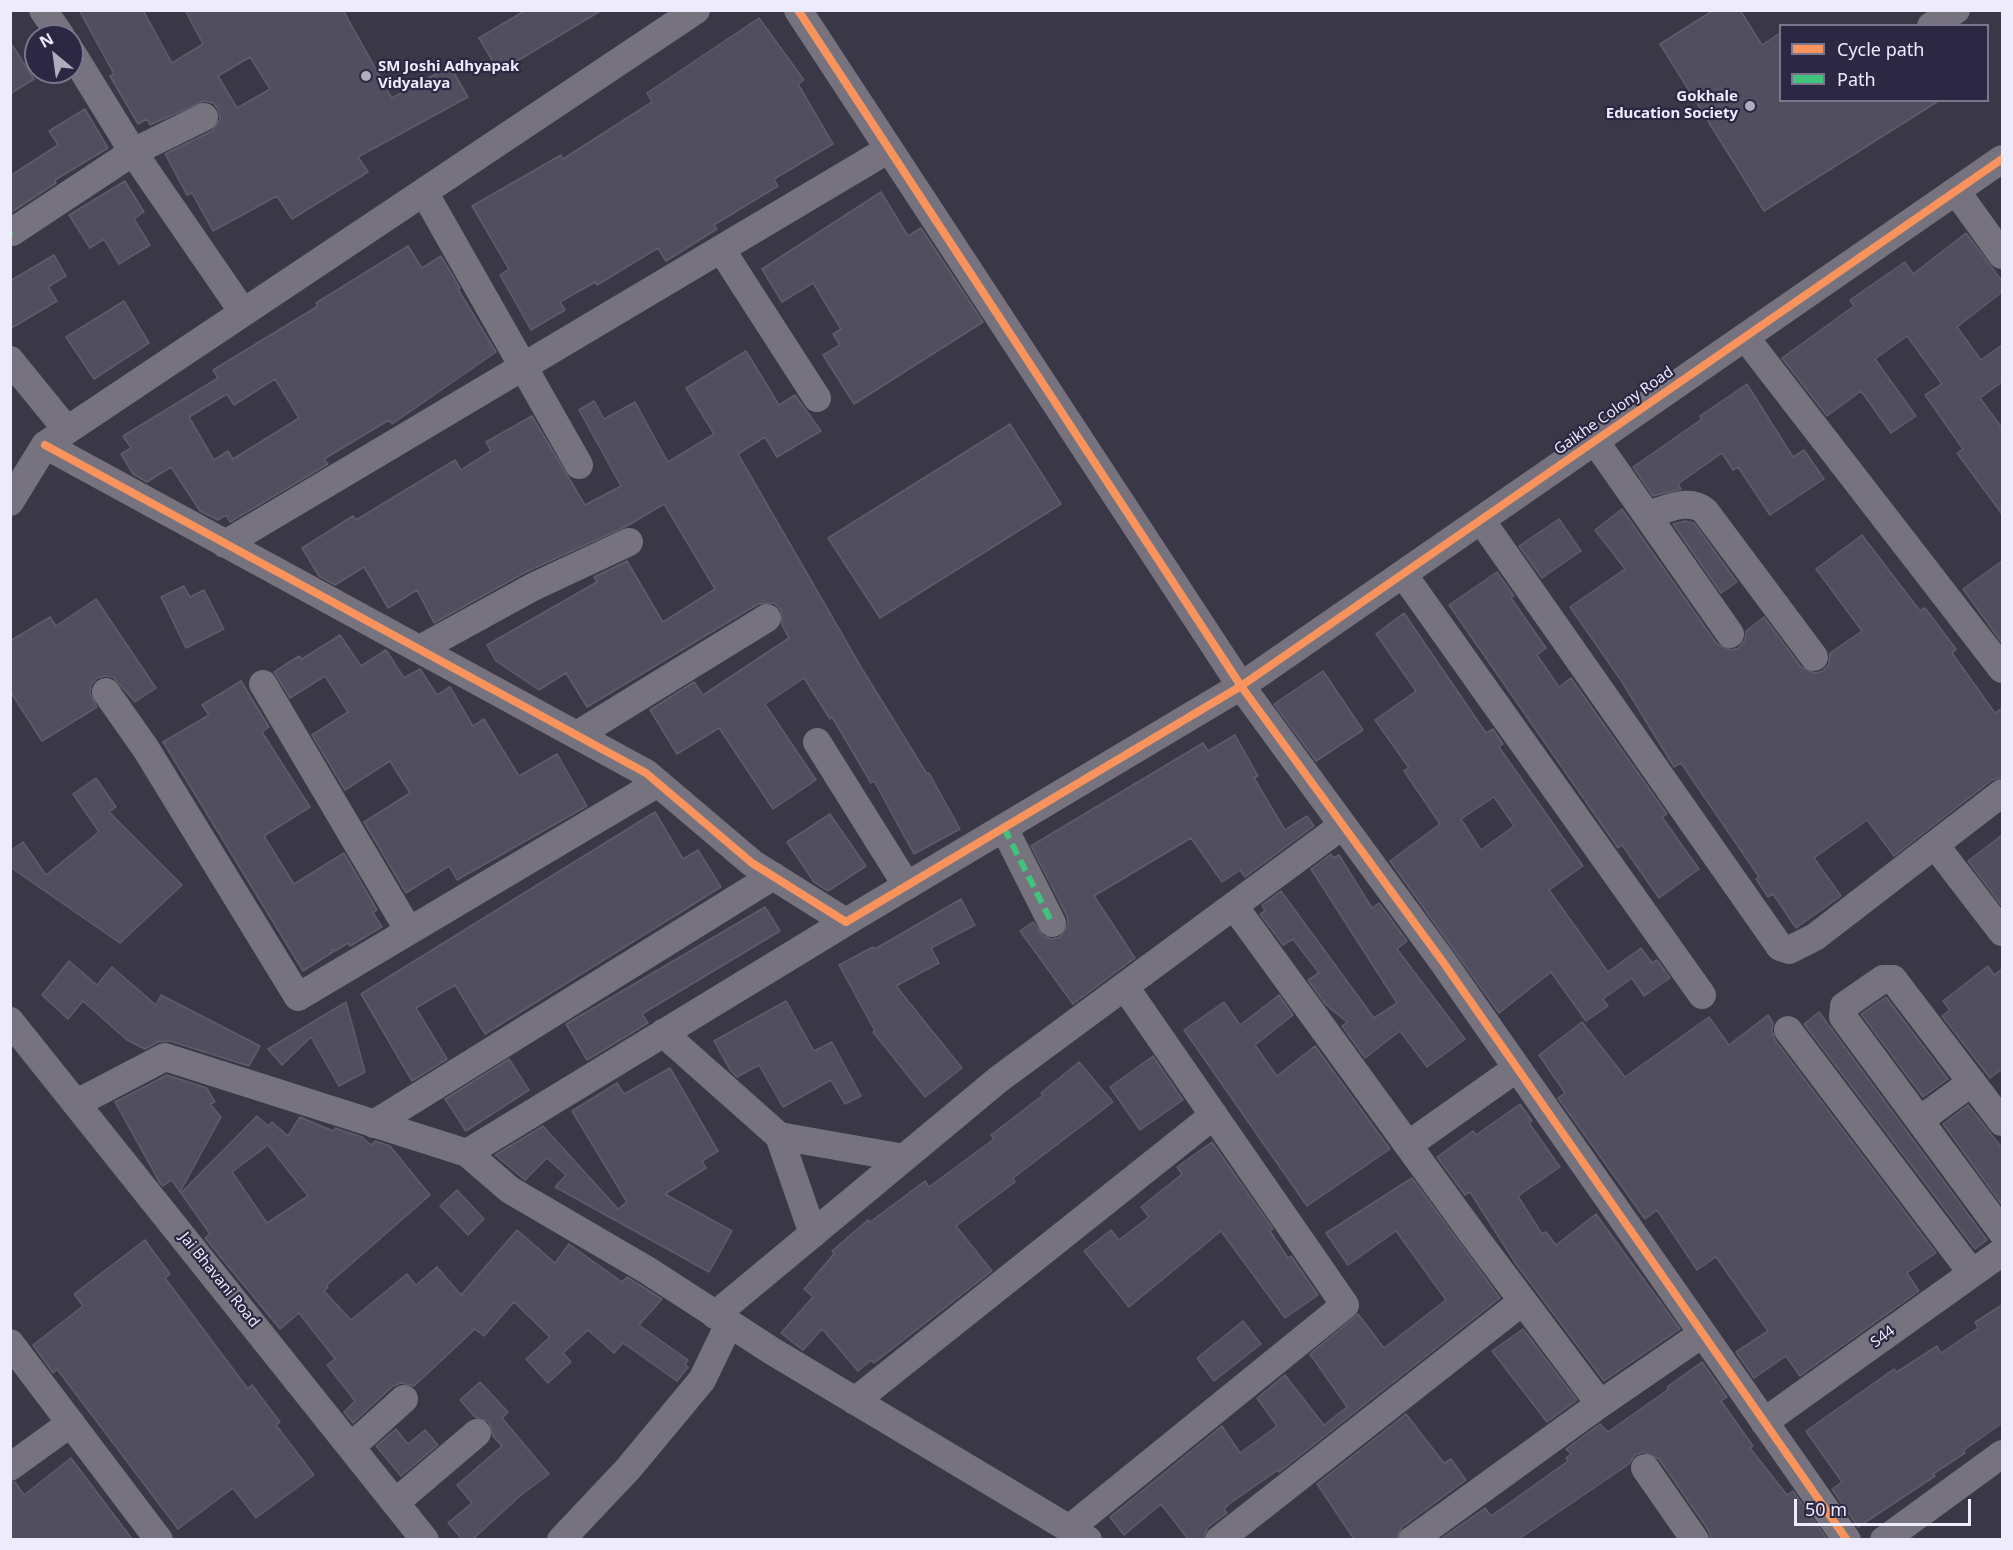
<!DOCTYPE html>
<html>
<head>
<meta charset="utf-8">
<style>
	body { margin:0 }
	#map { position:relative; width:2013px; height:1550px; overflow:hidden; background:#3a3747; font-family:"Noto Sans",sans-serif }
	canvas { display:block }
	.frame { position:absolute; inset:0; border:12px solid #eeebfd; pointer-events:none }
	.legend { position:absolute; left:1779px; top:24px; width:210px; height:78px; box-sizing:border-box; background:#2c2742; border:2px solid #7a758d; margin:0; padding:8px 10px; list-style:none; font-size:18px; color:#eeebfd }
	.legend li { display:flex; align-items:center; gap:12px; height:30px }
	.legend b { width:30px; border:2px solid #7a758d }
	.north { position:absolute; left:24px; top:24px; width:60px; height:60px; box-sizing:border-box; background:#2c2742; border:2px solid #7a758d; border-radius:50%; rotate:331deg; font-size:16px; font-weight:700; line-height:24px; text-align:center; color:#eeebfd }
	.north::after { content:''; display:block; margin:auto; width:21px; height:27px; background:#afacbd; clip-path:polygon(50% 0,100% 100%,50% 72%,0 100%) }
	.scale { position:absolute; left:1794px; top:1499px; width:177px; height:27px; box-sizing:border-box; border:3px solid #eeebfd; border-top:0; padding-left:8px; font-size:18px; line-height:21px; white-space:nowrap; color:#eeebfd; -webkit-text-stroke:4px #2c2742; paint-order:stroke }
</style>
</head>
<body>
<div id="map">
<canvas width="2013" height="1550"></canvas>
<div class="frame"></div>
<ul class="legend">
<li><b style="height:8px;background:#f8935d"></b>Cycle path</li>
<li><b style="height:8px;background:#40c37c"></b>Path</li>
</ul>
<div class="north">N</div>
<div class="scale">50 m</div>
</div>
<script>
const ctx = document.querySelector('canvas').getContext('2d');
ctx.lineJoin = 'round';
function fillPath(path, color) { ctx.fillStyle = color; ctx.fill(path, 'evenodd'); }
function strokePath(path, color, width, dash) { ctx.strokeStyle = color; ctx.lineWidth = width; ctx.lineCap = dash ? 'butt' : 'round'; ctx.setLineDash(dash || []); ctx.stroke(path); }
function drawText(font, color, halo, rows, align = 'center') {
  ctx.font = font + ' "Noto Sans",sans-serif'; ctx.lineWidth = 4.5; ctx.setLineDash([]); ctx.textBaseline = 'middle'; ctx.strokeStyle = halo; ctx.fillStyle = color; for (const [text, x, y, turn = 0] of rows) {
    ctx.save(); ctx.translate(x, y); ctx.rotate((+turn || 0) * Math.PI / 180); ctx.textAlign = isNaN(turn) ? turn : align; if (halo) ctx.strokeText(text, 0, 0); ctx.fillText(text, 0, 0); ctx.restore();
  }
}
const building = new Path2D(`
	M 79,10 L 143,10 L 172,63 L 203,44 L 185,10 L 343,10 L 392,98 L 450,66 L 468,97 L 358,157 L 368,172 L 292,219 L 277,196 L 213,231 L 192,193 L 187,195 L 165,154 L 212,131 L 220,119 L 218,109 L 213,103 L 204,101 L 150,125 L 147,119 L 138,124 L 110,76 L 114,74 ZM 250,57 L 270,89 L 237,108 L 218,76 Z
	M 526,10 L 602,10 L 499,72 L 479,38 Z
	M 1714,10 L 1740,10 L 1762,45 L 1780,33 L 1780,100 L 1940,100 L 1764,211 L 1660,44 Z
	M 759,18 L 804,80 L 798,84 L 833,144 L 774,179 L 778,186 L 714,225 L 717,229 L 666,261 L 658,248 L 597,285 L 595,282 L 560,302 L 565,310 L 531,330 L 500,275 L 509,269 L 472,206 L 561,155 L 563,159 L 652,102 L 647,93 Z
	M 10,42 L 34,79 L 10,94 Z
	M 85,109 L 108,148 L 55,180 L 56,183 L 10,213 L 10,176 L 58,145 L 49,131 Z
	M 125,181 L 144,212 L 134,219 L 150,245 L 119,264 L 104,239 L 90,248 L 69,215 Z
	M 881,192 L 908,236 L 921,228 L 983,322 L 854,404 L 823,355 L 840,345 L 833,334 L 841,329 L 813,283 L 782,302 L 762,269 Z
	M 1966,233 L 2002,281 L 2002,292 L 1957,327 L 1981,360 L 2002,345 L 2002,382 L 1980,398 L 2002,428 L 2002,514 L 1957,453 L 1963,449 L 1925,395 L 1942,384 L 1907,336 L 1875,359 L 1916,416 L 1891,433 L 1861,391 L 1827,416 L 1782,358 L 1854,306 L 1850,300 L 1905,262 L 1913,274 Z
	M 408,246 L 422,268 L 441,256 L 460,288 L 458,289 L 496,352 L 392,424 L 389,420 L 324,459 L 328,464 L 230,522 L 226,515 L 218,520 L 200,511 L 171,467 L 147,482 L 133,474 L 121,454 L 131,448 L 123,436 L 218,378 L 213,370 L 318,306 L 316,303 ZM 275,379 L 299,418 L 233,459 L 228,451 L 214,460 L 189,417 L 227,394 L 234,405 Z
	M 54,255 L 66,276 L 48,287 L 57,301 L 10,329 L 10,281 Z
	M 124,301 L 149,343 L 94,379 L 66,337 Z
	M 746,351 L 779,405 L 795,395 L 821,431 L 777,457 L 765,437 L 738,454 L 861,667 L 927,774 L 929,773 L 960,829 L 914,854 L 874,781 L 871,783 L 832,717 L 830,719 L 804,678 L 765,704 L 816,780 L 773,809 L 719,728 L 677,754 L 650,710 L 694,682 L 703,695 L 789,638 L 782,625 L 781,610 L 774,603 L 758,604 L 587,707 L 566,673 L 539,690 L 496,661 L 487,645 L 597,582 L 594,577 L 627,561 L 663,622 L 715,589 L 664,504 L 627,526 L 526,572 L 434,623 L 417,590 L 388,608 L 364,567 L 335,585 L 319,576 L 302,548 L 353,516 L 356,520 L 455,460 L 461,470 L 491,451 L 486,442 L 532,416 L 585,505 L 621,486 L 579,410 L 594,401 L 604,419 L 635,402 L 668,462 L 714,434 L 686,388 Z
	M 1747,384 L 1793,457 L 1804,450 L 1824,479 L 1770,515 L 1738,467 L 1733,470 L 1722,453 L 1678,484 L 1681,489 L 1653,496 L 1633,467 L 1702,419 L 1700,416 Z
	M 1010,424 L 1061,504 L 880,618 L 828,538 Z
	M 1622,509 L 1717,644 L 1731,650 L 1739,648 L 1745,640 L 1746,631 L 1764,617 L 1801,667 L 1815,673 L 1823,671 L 1829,664 L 1830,653 L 1862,631 L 1816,569 L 1862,535 L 1920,611 L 1925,608 L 1956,649 L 1952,653 L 1995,713 L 2002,708 L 2002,777 L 1992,780 L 1894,856 L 1867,820 L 1814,858 L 1841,896 L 1796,928 L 1773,894 L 1768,897 L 1756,879 L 1759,877 L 1681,763 L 1674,767 L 1622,682 L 1570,607 L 1625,569 L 1595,530 Z
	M 1559,519 L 1581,551 L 1542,578 L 1519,546 Z
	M 1685,521 L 1694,523 L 1737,582 L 1721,593 L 1673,524 Z
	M 2002,561 L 2002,643 L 1963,589 Z
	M 1497,572 L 1514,596 L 1511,598 L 1546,648 L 1537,655 L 1559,687 L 1571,678 L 1667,814 L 1662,817 L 1699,869 L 1659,898 L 1622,845 L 1618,848 L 1449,605 Z
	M 184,586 L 190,597 L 204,590 L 224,629 L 186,648 L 161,597 Z
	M 96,599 L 156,688 L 135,702 L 113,677 L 105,676 L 97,678 L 91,685 L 90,693 L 97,707 L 42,741 L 10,691 L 10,641 L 50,617 L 56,626 Z
	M 1404,613 L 1486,733 L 1493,729 L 1503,744 L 1499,747 L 1583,866 L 1549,890 L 1608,972 L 1641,948 L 1652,963 L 1657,960 L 1670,978 L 1644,996 L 1632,978 L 1603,999 L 1608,1006 L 1586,1021 L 1551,972 L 1499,1013 L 1390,861 L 1440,824 L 1404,771 L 1409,768 L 1375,720 L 1416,691 L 1376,634 ZM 1494,797 L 1514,826 L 1481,850 L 1461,819 Z
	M 340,635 L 361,666 L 386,650 L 404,678 L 420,669 L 437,695 L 450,687 L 473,726 L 484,719 L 519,776 L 557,754 L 587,806 L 457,880 L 449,866 L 406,893 L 364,822 L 410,793 L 390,761 L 345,790 L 312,735 L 348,712 L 325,676 L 290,698 L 274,672 L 299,656 L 302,659 Z
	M 1323,671 L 1363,730 L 1316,761 L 1274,704 Z
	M 241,681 L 269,727 L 262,732 L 310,807 L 264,836 L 294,884 L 344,853 L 377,910 L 373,913 L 382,927 L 350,946 L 348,943 L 335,951 L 332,949 L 333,952 L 303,971 L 163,742 L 209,715 L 202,705 Z
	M 1235,735 L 1258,776 L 1254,778 L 1285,830 L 1307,816 L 1314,826 L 1245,877 L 1240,870 L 1222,882 L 1191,838 L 1094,896 L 1135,958 L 1073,1004 L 1020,931 L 1033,922 L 1043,936 L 1052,939 L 1060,937 L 1068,924 L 1067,916 L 1031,846 L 1203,743 L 1208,751 Z
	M 96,778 L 116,807 L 109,812 L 182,885 L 120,943 L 10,867 L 10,851 L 23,842 L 46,875 L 99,832 L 73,794 Z
	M 655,812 L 683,859 L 698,850 L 721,887 L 485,1034 L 455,985 L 416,1008 L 447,1059 L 412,1081 L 361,994 Z
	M 830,814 L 866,866 L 828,891 L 814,882 L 787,842 Z
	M 2002,835 L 2002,906 L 1968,861 Z
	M 1331,854 L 1333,858 L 1339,855 L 1372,908 L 1379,903 L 1407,941 L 1397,949 L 1465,1039 L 1427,1067 L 1400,1031 L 1365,1058 L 1342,1026 L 1347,1022 L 1326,1005 L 1308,980 L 1319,973 L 1293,939 L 1283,945 L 1260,914 L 1265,911 L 1262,905 L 1281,891 L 1374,1018 L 1397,1003 L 1311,869 Z
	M 961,899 L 975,925 L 931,948 L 939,963 L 896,986 L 962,1068 L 925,1097 L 873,1032 L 875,1031 L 839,965 L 873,947 L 875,949 Z
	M 765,907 L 780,931 L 642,1014 L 648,1023 L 587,1060 L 566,1024 Z
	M 69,961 L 97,985 L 112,967 L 156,1005 L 161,995 L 260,1046 L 249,1066 L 170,1041 L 158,1042 L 145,1049 L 127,1040 L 83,1001 L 68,1019 L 42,995 Z
	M 1988,966 L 1994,975 L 2002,969 L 2002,1069 L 1990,1078 L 1942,1016 L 1950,1010 L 1943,1001 Z
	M 1279,995 L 1293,1015 L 1255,1045 L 1277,1076 L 1315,1046 L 1390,1149 L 1307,1206 L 1184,1030 L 1224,1002 L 1240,1025 Z
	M 1886,997 L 1948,1079 L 1923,1097 L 1861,1014 Z
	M 786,1001 L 814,1051 L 832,1042 L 861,1096 L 845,1104 L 831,1080 L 783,1107 L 759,1065 L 737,1077 L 730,1070 L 714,1041 Z
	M 346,1002 L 365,1072 L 339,1086 L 311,1037 L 282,1065 L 268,1049 Z
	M 1819,1012 L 1987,1240 L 1975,1249 L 1804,1024 Z
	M 1768,1015 L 1773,1023 L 1772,1031 L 1775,1040 L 1936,1253 L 1907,1273 L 1919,1291 L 1800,1376 L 1786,1356 L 1754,1378 L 1736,1352 L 1768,1331 L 1716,1257 L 1697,1270 L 1657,1210 L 1645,1219 L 1558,1098 L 1565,1093 L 1539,1055 L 1582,1022 L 1625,1077 L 1709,1017 L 1729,1045 Z
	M 1153,1056 L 1183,1100 L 1140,1130 L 1110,1087 Z
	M 509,1059 L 529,1090 L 466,1131 L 445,1099 Z
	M 1079,1062 L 1113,1102 L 1013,1178 L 1015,1182 L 956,1226 L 992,1271 L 874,1363 L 871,1360 L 858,1371 L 822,1329 L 803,1350 L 781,1333 L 813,1297 L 804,1289 L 834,1254 L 832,1251 L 868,1220 L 870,1222 L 925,1181 L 929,1187 L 994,1139 L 991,1135 L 1043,1095 L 1041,1093 Z
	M 670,1068 L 718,1151 L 702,1161 L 706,1168 L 665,1194 L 732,1231 L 709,1272 L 555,1187 L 566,1175 L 547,1158 L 525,1180 L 495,1155 L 543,1126 L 618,1209 L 627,1202 L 572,1111 L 617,1083 L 624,1094 Z
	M 167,1075 L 207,1088 L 215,1102 L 210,1104 L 221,1117 L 180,1192 L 172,1180 L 163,1186 L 160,1183 L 115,1102 Z
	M 1520,1104 L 1532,1121 L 1529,1123 L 1560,1167 L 1518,1196 L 1542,1234 L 1546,1232 L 1556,1245 L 1596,1214 L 1680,1329 L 1604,1381 L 1516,1264 L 1470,1192 L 1465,1195 L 1437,1157 L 1473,1131 L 1476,1135 Z
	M 1968,1105 L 2002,1148 L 2002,1205 L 1943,1124 Z
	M 257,1116 L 268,1126 L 272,1122 L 288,1136 L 300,1117 L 333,1131 L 335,1128 L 362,1137 L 371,1145 L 375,1141 L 390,1146 L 430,1195 L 327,1285 L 328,1287 L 324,1291 L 351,1320 L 407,1274 L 416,1285 L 437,1267 L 461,1295 L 517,1230 L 555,1263 L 569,1244 L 622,1282 L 627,1277 L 662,1299 L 639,1325 L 688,1360 L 685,1364 L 688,1367 L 677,1381 L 623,1343 L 614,1353 L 588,1330 L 563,1353 L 571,1362 L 548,1383 L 526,1359 L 550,1337 L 514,1302 L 484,1336 L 475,1329 L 414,1386 L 401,1383 L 393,1386 L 353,1423 L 344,1412 L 355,1401 L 327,1365 L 335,1359 L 299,1313 L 280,1329 L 205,1238 L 210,1234 L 181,1193 ZM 268,1145 L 308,1196 L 267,1223 L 232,1172 Z
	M 1212,1142 L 1273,1229 L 1270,1231 L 1288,1258 L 1291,1256 L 1318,1295 L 1285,1318 L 1221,1231 L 1129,1307 L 1084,1251 L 1111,1230 L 1119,1240 L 1149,1217 L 1141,1207 L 1182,1174 L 1177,1167 Z
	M 1412,1178 L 1500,1298 L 1279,1472 L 1278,1470 L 1229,1504 L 1224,1509 L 1227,1513 L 1208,1527 L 1203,1539 L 1188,1539 L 1161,1504 L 1124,1535 L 1110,1517 L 1222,1426 L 1240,1453 L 1277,1426 L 1257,1398 L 1285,1375 L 1324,1425 L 1347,1407 L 1310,1354 L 1358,1314 L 1384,1348 L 1446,1300 L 1396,1231 L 1348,1265 L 1326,1233 Z
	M 457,1190 L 484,1219 L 468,1235 L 440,1206 Z
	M 145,1240 L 170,1274 L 165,1278 L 248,1389 L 252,1385 L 280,1422 L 276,1425 L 314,1475 L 256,1518 L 233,1488 L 178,1529 L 57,1369 L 53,1373 L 33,1345 L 83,1306 L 74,1294 Z
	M 2002,1305 L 2002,1423 L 1964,1450 L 1965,1453 L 1933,1474 L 1935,1476 L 1858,1527 L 1832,1489 L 1842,1482 L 1806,1431 L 1894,1369 L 1897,1372 L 1937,1346 L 1941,1353 L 1978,1328 L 1975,1322 Z
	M 1243,1321 L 1261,1344 L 1214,1381 L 1197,1358 Z
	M 1523,1329 L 1577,1400 L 1547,1422 L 1492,1351 Z
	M 1702,1362 L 1727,1397 L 1721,1401 L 1753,1446 L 1750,1448 L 1787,1495 L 1793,1491 L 1827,1539 L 1711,1539 L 1709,1531 L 1659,1459 L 1644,1452 L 1635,1455 L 1629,1464 L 1519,1539 L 1441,1539 L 1485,1508 L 1491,1516 L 1568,1461 L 1566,1458 L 1571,1454 L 1566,1449 L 1600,1424 L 1608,1432 L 1669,1389 L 1667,1387 Z
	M 480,1382 L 508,1412 L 502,1418 L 549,1474 L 521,1495 L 473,1539 L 462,1539 L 448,1523 L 472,1503 L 457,1485 L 502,1446 L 493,1436 L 489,1422 L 475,1417 L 460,1400 Z
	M 1406,1414 L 1444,1463 L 1451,1459 L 1466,1480 L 1402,1527 L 1396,1539 L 1354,1539 L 1317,1484 Z
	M 396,1429 L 408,1444 L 425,1430 L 438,1445 L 401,1476 L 376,1446 Z
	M 71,1458 L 132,1539 L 10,1539 L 10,1483 L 15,1482 L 24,1495 Z`);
const minor = new Path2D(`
	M 43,10 L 61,36
	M 1931,26 L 1956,10
	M 72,53 L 133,152 L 243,312
	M 1956,191 L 2002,255
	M 424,192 L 579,465
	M 12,232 L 133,152 L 204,117
	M 721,249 L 817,398
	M 1745,337 L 2002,669
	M 10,360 L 67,430
	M 1595,441 L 1730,634
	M 45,445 L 646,773 L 752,863 L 846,922 L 1241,686 L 798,10
	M 10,502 L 45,445 L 696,10
	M 1647,515 C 1665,510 1689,497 1705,511 L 1814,657
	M 1481,520 L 1780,947 L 1789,950 L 1815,937 L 2002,793
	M 225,544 L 889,149
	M 1403,574 L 1702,995
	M 420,649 L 533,587 L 629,542
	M 263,684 L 409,931
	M 106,692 L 146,749 L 298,997 L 658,783
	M 577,735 L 767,618
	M 817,742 L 907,886
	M 1004,828 L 1052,923
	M 1935,845 L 2002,932
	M 1234,906 L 1477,1240 L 1600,1404
	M 10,1021 L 425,1540
	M 1788,1030 L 1972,1273
	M 663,1033 L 779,1136 L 904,1158
	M 77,1103 L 165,1057 L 467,1153 L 510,1190 L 647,1270 L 772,1351 L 1088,1540
	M 1920,1120 L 1972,1082
	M 2002,1122 L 1893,979 L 1883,979 L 1844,1006 L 1843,1017 L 2002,1232
	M 374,1124 L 773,876
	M 779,1136 L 813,1234
	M 1408,1145 L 1517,1068
	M 467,1153 L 846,922
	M 715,1315 L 999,1079 L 1343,825
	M 10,1343 L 159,1540
	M 855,1401 L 1214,1115
	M 1764,1422 L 2002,1252
	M 352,1446 L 404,1399
	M 10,1467 L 71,1423
	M 1645,1468 L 1695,1540
	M 396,1502 L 477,1433
	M 1070,1528 L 1345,1305 L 1125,987
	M 561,1540 L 628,1469 L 702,1380 L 729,1324
	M 1219,1540 L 1523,1301
	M 1412,1540 L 1600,1404 L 1702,1334
	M 1847,1540 L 1443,962 L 1241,686 L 2002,159
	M 1884,1540 L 2002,1454`);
const quiet = new Path2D(`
	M 10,233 L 12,232
	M 1004,828 L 1052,923`);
const cycleway = new Path2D(`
	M 45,445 L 646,773 L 752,863 L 846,922 L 1241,686 L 798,10
	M 1847,1540 L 1443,962 L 1241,686 L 2002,159`);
const markers = [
	[366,76,6,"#afacbd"],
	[1750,106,6,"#afacbd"]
];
const poiNames = [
	["SM Joshi Adhyapak",378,67],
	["Vidyalaya",378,84],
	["Gokhale",1738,97,"right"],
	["Education Society",1738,114,"right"]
];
const streetNames = [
	["Gaikhe Colony Road",1614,411,-35],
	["Jai Bhavani Road",219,1280,51],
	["S44",1883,1337,-36]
];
fillPath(building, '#514e5f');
strokePath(building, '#605c6a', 1.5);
strokePath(minor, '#76737f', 28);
strokePath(quiet, '#40c37c', 6, [12, 6]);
strokePath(cycleway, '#f8935d', 8);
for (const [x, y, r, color] of markers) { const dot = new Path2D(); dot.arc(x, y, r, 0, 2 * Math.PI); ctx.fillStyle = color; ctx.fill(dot); strokePath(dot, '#2c2742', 2); }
drawText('bold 15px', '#eeebfd', '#2c2742', poiNames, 'left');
drawText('15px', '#eeebfd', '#2c2742', streetNames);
</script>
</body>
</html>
